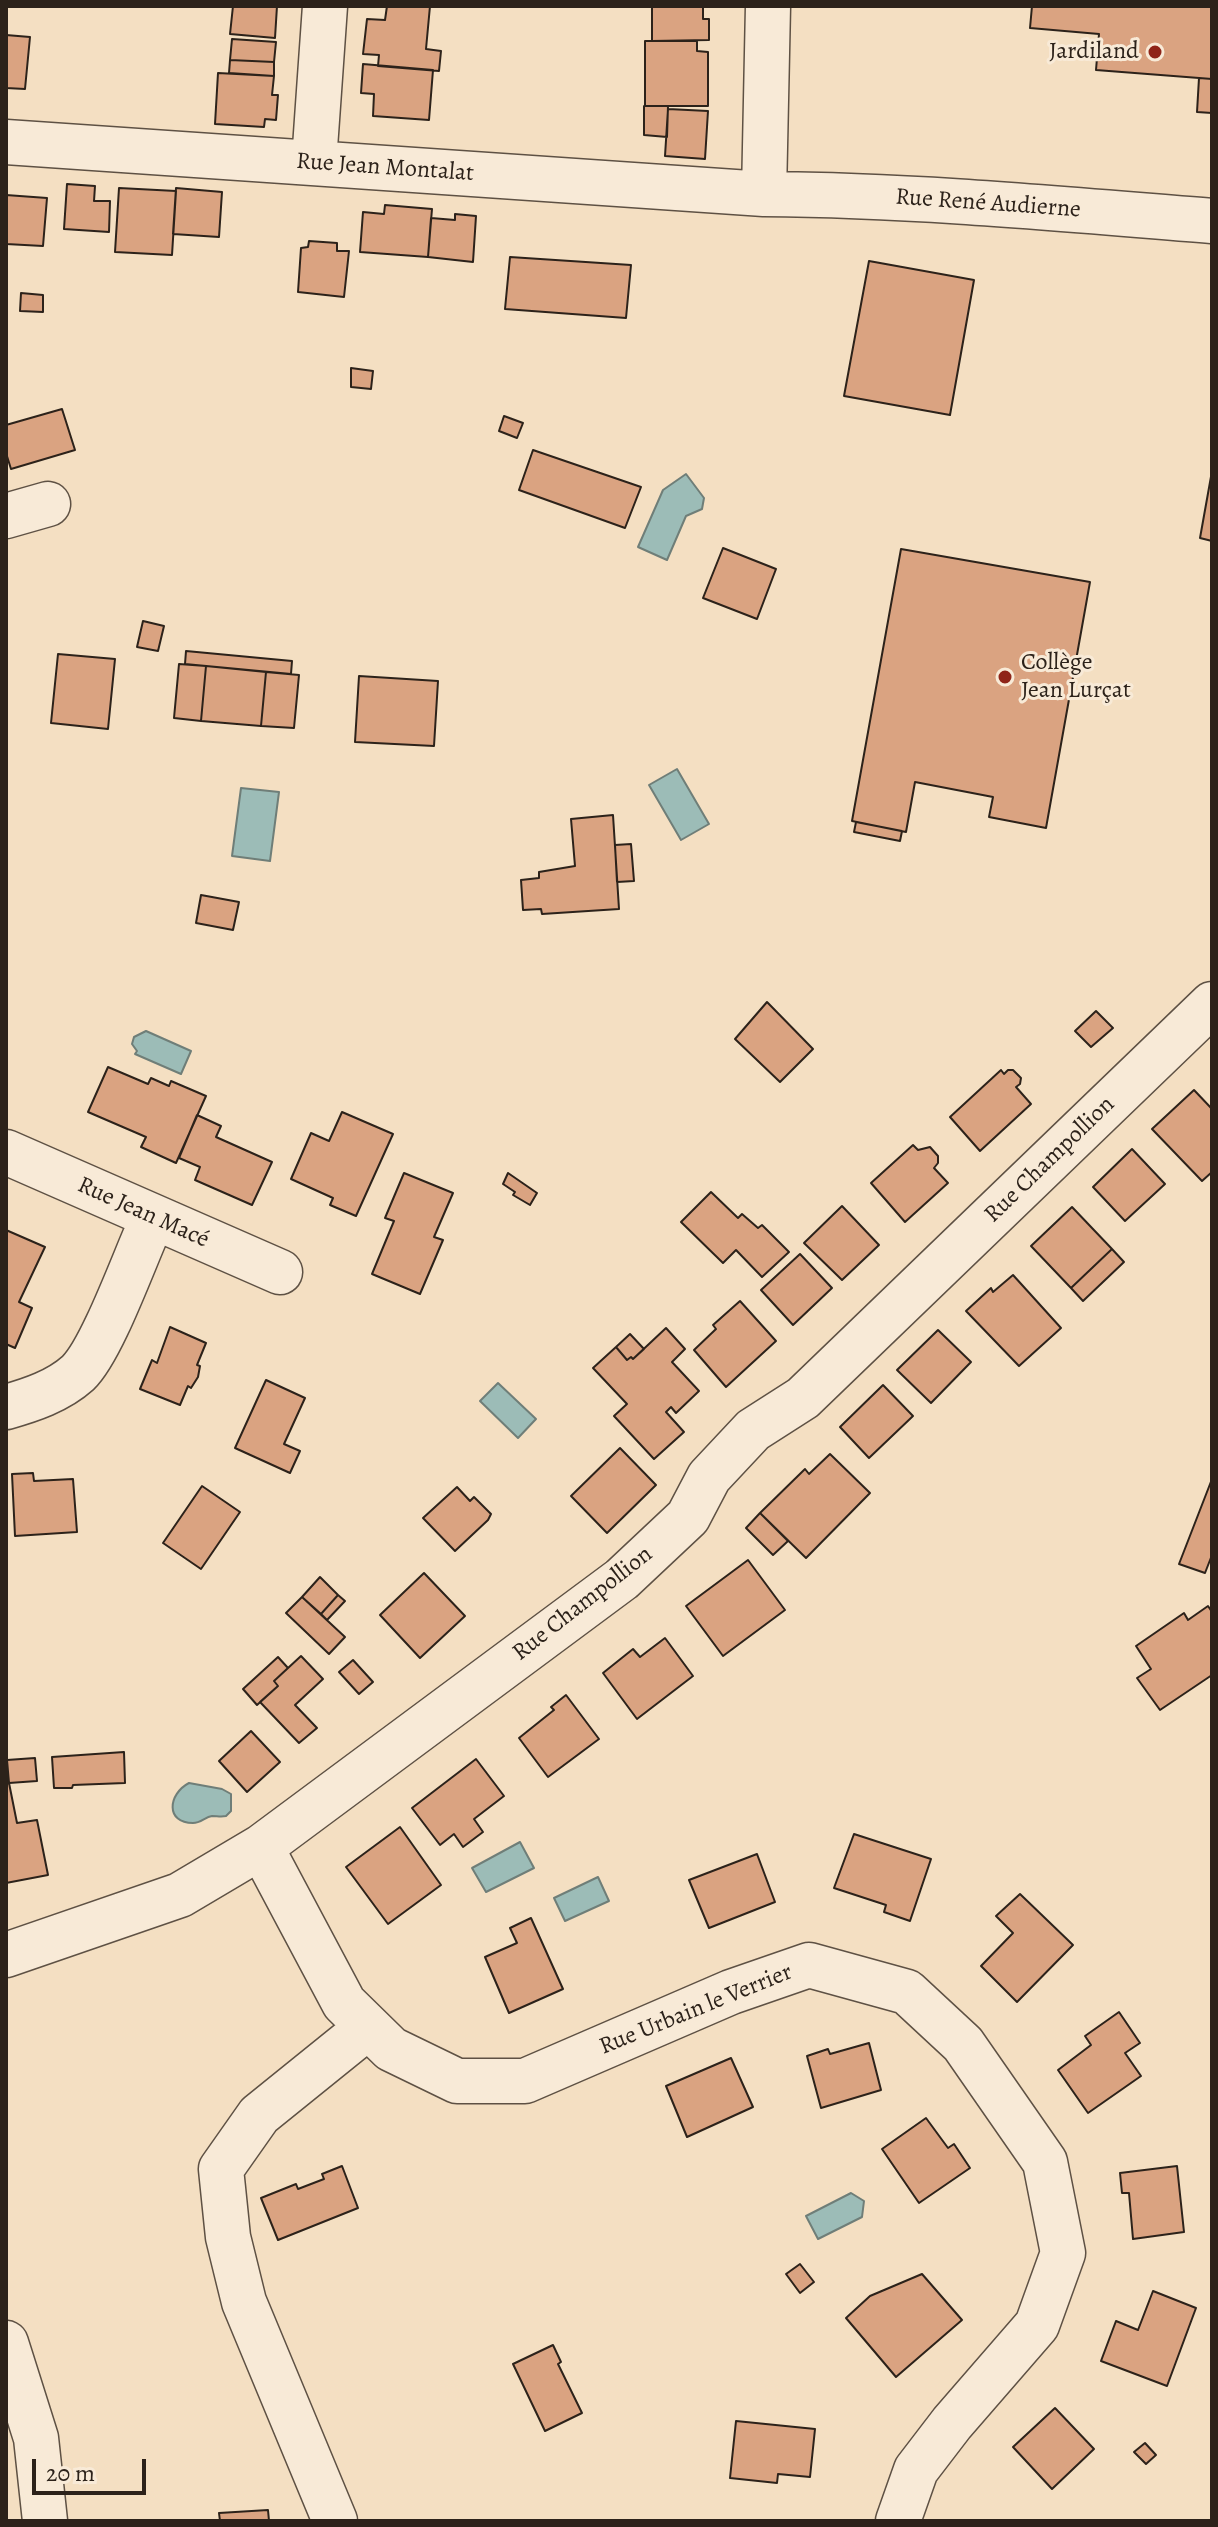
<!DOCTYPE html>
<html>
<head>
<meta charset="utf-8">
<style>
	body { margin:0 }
	#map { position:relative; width:1218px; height:2527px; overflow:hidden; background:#f4dfc2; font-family:Alegreya,serif }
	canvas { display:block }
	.frame { position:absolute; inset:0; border:8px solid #2c221a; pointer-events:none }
	.scale { position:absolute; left:32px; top:2459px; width:114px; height:36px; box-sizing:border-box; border:4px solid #2c221a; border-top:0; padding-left:10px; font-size:24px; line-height:28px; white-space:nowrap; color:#2c221a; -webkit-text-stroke:6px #f8ead7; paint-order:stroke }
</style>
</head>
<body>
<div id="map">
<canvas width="1218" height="2527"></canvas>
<div class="frame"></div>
<div class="scale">20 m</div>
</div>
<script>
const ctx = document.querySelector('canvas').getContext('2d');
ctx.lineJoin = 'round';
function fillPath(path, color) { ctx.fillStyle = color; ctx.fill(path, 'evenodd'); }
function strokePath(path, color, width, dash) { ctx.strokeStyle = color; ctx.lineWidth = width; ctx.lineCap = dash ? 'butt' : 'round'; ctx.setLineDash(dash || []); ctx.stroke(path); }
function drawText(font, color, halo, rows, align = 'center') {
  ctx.font = font + ' Alegreya,serif'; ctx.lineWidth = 6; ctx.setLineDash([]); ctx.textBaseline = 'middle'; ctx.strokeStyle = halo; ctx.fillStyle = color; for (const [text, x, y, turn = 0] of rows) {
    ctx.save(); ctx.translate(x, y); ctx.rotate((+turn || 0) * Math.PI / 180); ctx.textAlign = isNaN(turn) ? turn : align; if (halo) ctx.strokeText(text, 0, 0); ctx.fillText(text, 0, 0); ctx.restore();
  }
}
const water = new Path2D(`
	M 686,474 L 704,498 L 702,509 L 686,516 L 667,560 L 638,547 L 663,490 Z
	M 677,769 L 709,824 L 681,840 L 649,785 Z
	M 241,788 L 279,792 L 270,861 L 232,856 Z
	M 146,1031 L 191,1051 L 181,1074 L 135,1054 L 137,1051 L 132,1044 L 134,1037 Z
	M 498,1383 L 536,1419 L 518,1438 L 480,1401 Z
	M 189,1783 L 222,1789 L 231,1794 L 231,1811 L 226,1816 C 221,1817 217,1816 212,1816 C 205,1817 201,1823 193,1823 C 165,1823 168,1794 189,1783 Z
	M 520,1842 L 534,1868 L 486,1892 L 472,1868 Z
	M 598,1877 L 609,1901 L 565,1921 L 554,1898 Z
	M 851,2193 L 864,2201 L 862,2217 L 818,2239 L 806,2216 Z`);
const building = new Path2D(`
	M 233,6 L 277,6 L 275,38 L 230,34 Z
	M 387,6 L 430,6 L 426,49 L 441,51 L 439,71 L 378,66 L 379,55 L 363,54 L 367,19 L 385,20 Z
	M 652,6 L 703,6 L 703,19 L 709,19 L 709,40 L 652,41 Z
	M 1032,6 L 1212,6 L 1212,79 L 1096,70 L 1099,34 L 1030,28 Z
	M 6,35 L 30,37 L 25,89 L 6,88 Z
	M 232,39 L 276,42 L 274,62 L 230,60 Z
	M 645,41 L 697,41 L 697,51 L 708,52 L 708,106 L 645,106 Z
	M 230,60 L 274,62 L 274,76 L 229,73 Z
	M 363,64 L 433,70 L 429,120 L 373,116 L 374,94 L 361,93 Z
	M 218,73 L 274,76 L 272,95 L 278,95 L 276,120 L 265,119 L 264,127 L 215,124 Z
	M 1199,78 L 1212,79 L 1212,113 L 1197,112 Z
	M 644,106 L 668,106 L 667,137 L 644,135 Z
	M 668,109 L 708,111 L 705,159 L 665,156 Z
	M 67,184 L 95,186 L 94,201 L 110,201 L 109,232 L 64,229 Z
	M 119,188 L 176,191 L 172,255 L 115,252 Z
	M 176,188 L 222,192 L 219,237 L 173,234 Z
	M 6,195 L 47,198 L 43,246 L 6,244 Z
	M 385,205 L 432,209 L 428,257 L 360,252 L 363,212 L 384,214 Z
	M 455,214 L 476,216 L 473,262 L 428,257 L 431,218 L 455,220 Z
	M 309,241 L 337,243 L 337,251 L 349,251 L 344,297 L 298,292 L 301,248 L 308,247 Z
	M 510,257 L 631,265 L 626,318 L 505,309 Z
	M 869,261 L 974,280 L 950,415 L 844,396 Z
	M 21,293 L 43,295 L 43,312 L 20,311 Z
	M 351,368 L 373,371 L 371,389 L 351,387 Z
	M 62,409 L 75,450 L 11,469 L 6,453 L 6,425 Z
	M 504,416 L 523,423 L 517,438 L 499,431 Z
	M 533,450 L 641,487 L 625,528 L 519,490 Z
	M 1212,471 L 1212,541 L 1200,538 Z
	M 723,548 L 776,569 L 757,619 L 703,598 Z
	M 901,549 L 1090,582 L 1046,828 L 989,817 L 993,797 L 915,782 L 906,832 L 852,821 Z
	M 143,621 L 164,626 L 158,651 L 137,647 Z
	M 186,651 L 292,661 L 291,674 L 185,664 Z
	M 58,654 L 115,659 L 108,729 L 51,723 Z
	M 179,664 L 206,666 L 201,721 L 174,718 Z
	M 206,666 L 266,672 L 261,726 L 201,721 Z
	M 266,672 L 299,675 L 294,728 L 261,726 Z
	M 359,676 L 438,681 L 434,746 L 355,742 Z
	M 613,815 L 619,909 L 542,914 L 541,909 L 523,910 L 521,880 L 539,878 L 539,872 L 575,866 L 571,819 Z
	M 856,822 L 902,831 L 900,841 L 854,832 Z
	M 631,844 L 634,881 L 617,882 L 615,845 Z
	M 201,895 L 239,902 L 233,930 L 196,923 Z
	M 767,1002 L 813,1049 L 780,1082 L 735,1039 Z
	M 1096,1011 L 1113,1028 L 1091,1047 L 1075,1031 Z
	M 108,1067 L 148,1084 L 151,1078 L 169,1086 L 171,1081 L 206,1096 L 176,1163 L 141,1147 L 146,1137 L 88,1112 Z
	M 1001,1070 L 1004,1074 L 1008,1070 L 1013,1070 L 1021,1078 L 1020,1084 L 1016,1087 L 1031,1104 L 980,1151 L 950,1117 Z
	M 1194,1090 L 1212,1109 L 1212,1172 L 1202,1181 L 1152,1129 Z
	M 342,1112 L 393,1134 L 356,1216 L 330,1205 L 333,1198 L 291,1179 L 311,1133 L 329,1141 Z
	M 197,1115 L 221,1126 L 216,1137 L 272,1162 L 252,1205 L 195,1180 L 200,1167 L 179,1158 Z
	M 913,1145 L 918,1150 L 930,1147 L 938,1156 L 938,1163 L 934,1168 L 948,1183 L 905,1222 L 871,1183 Z
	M 1132,1149 L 1165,1184 L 1125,1221 L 1093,1187 Z
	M 404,1173 L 453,1193 L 434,1237 L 443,1240 L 420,1294 L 372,1274 L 394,1221 L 385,1218 Z
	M 508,1173 L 537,1193 L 530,1205 L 513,1195 L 515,1192 L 503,1184 Z
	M 711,1192 L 738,1218 L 742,1214 L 758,1228 L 762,1225 L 789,1252 L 762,1277 L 736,1250 L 723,1263 L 681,1222 Z
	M 842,1206 L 879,1245 L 842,1280 L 804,1243 Z
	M 1072,1207 L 1112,1249 L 1071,1288 L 1031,1246 Z
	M 6,1230 L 45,1247 L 19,1302 L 32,1308 L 15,1348 L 6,1344 Z
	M 1112,1249 L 1124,1262 L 1083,1301 L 1071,1288 Z
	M 800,1254 L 832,1288 L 793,1325 L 761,1290 Z
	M 1013,1275 L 1061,1328 L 1019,1366 L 966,1311 L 991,1288 L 993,1292 Z
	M 740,1301 L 776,1341 L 726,1387 L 694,1350 L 716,1329 L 713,1325 Z
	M 170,1327 L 206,1343 L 197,1365 L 200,1366 L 198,1377 L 191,1388 L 188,1386 L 180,1405 L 140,1389 L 152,1360 L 157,1363 Z
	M 666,1328 L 685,1349 L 672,1362 L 699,1391 L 676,1413 L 671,1407 L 666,1412 L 684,1432 L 654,1459 L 614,1416 L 627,1404 L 593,1368 L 616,1347 L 627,1360 L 631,1357 L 633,1359 Z
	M 938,1330 L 971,1362 L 931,1403 L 897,1370 Z
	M 630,1334 L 644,1349 L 633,1359 L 631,1357 L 627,1360 L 616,1347 Z
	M 266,1380 L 305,1398 L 284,1444 L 300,1451 L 290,1473 L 235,1448 Z
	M 883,1385 L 913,1416 L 869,1458 L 840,1427 Z
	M 620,1448 L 656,1485 L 607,1533 L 571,1496 Z
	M 830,1454 L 870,1493 L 806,1558 L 760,1513 L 805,1469 L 809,1474 Z
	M 33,1473 L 34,1481 L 73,1479 L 77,1532 L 15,1536 L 12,1474 Z
	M 1212,1479 L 1212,1555 L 1205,1573 L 1179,1564 Z
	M 202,1486 L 240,1512 L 201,1569 L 163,1543 Z
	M 457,1487 L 470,1501 L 474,1497 L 491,1514 L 488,1520 L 455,1551 L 423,1518 Z
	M 760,1513 L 788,1541 L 773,1555 L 746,1528 Z
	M 748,1560 L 785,1610 L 723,1656 L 686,1606 Z
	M 424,1573 L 465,1616 L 420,1658 L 380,1615 Z
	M 320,1577 L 338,1595 L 321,1614 L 302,1597 Z
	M 338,1595 L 345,1601 L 327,1620 L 321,1614 Z
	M 302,1597 L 345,1637 L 329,1654 L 286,1613 Z
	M 1208,1606 L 1212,1612 L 1212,1675 L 1160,1710 L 1137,1678 L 1151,1669 L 1136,1646 L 1184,1613 L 1188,1620 Z
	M 665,1638 L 693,1676 L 637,1719 L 603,1673 L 633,1649 L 640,1657 Z
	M 301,1656 L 323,1679 L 295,1705 L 317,1728 L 299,1743 L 260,1702 L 278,1686 L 274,1681 Z
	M 278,1657 L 288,1668 L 274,1681 L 278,1686 L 257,1705 L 243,1689 Z
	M 353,1660 L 373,1682 L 359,1694 L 339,1672 Z
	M 566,1695 L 599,1739 L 548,1777 L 519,1738 L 554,1710 L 551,1707 Z
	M 251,1731 L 280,1762 L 247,1792 L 219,1761 Z
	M 124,1752 L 125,1783 L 73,1785 L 72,1788 L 54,1788 L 52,1757 Z
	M 35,1758 L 37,1781 L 9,1783 L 7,1760 Z
	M 476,1759 L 504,1796 L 474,1819 L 483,1832 L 463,1847 L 454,1834 L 440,1845 L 412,1808 Z
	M 9,1783 L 17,1823 L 37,1820 L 48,1875 L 6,1883 L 6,1784 Z
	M 400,1827 L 441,1885 L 388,1924 L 346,1867 Z
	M 854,1834 L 931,1859 L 910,1921 L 884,1912 L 886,1905 L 834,1888 Z
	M 757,1854 L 775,1902 L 709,1928 L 689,1880 Z
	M 1020,1894 L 1073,1945 L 1017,2002 L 981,1966 L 1013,1933 L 996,1916 Z
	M 531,1918 L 563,1989 L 509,2013 L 485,1957 L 517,1943 L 510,1928 Z
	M 1119,2012 L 1140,2043 L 1125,2053 L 1141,2076 L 1088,2113 L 1058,2070 L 1091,2045 L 1085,2036 Z
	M 869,2043 L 881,2090 L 821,2108 L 807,2056 L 828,2049 L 830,2054 Z
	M 731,2058 L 753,2107 L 687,2137 L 666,2086 Z
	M 926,2118 L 948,2148 L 954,2144 L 970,2168 L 919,2203 L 882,2149 Z
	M 342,2166 L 358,2208 L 278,2240 L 261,2198 L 296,2184 L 298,2189 L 324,2179 L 322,2174 Z
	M 1177,2166 L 1184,2232 L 1133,2239 L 1129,2193 L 1122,2193 L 1120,2173 Z
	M 800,2264 L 814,2282 L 800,2293 L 786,2274 Z
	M 922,2274 L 962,2320 L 896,2377 L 846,2318 L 870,2296 Z
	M 1153,2291 L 1196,2308 L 1167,2386 L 1101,2361 L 1116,2321 L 1138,2330 Z
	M 553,2345 L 561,2362 L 558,2364 L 582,2413 L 545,2431 L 513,2364 Z
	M 1055,2408 L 1094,2449 L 1052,2489 L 1013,2447 Z
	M 736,2421 L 815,2429 L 810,2477 L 778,2474 L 777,2483 L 730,2478 Z
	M 1145,2443 L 1156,2455 L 1146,2464 L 1134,2452 Z
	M 268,2510 L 269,2521 L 220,2521 L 219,2513 Z`);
const minor = new Path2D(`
	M 6,142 L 764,194 C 913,195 1063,209 1212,221
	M 314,162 L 325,6
	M 764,194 L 768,6
	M 6,516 L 48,504
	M 6,1152 L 280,1272
	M 6,1407 C 31,1400 58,1391 78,1373 C 103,1349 136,1254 153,1218
	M 261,1847 L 344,2003 L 391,2049 L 457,2081 L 525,2081 L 731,1992 L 809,1965 L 907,1992 L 963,2044 L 1045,2162 L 1063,2253 L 1037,2325 L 952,2423 L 916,2470 L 898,2521
	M 6,1955 L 180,1895 L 261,1847 L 622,1579 L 688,1517 L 709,1477 L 753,1430 L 803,1398 L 1212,1004
	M 6,2343 L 36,2438 L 45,2521
	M 335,2521 L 244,2302 L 228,2237 L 221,2169 L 259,2115 L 368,2027`);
const markers = [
	[1155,52,8,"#8f2418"],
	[1005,677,8,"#8f2418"]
];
const poiNames = [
	["Jardiland",1139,52],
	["Collège",1021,663,"left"],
	["Jean Lurçat",1021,691,"left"]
];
const streetNames = [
	["Rue Jean Montalat",385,168,4],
	["Rue René Audierne",988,204,4],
	["Rue Champollion",1050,1160,-44],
	["Rue Jean Macé",143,1213,24],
	["Rue Champollion",583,1604,-38],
	["Rue Urbain le Verrier",696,2010,-22]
];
fillPath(water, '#9cbcb7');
strokePath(water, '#6f7e78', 2);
fillPath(building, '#daa381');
strokePath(building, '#2c221a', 2);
strokePath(minor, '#5e5144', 47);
strokePath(minor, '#f8ead7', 44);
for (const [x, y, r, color] of markers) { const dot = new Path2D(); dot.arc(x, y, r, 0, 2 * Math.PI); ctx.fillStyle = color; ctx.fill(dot); strokePath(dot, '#f8ead7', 3); }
drawText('24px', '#2c221a', '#f8ead7', poiNames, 'right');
drawText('24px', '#2c221a', '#f8ead7', streetNames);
</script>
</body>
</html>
